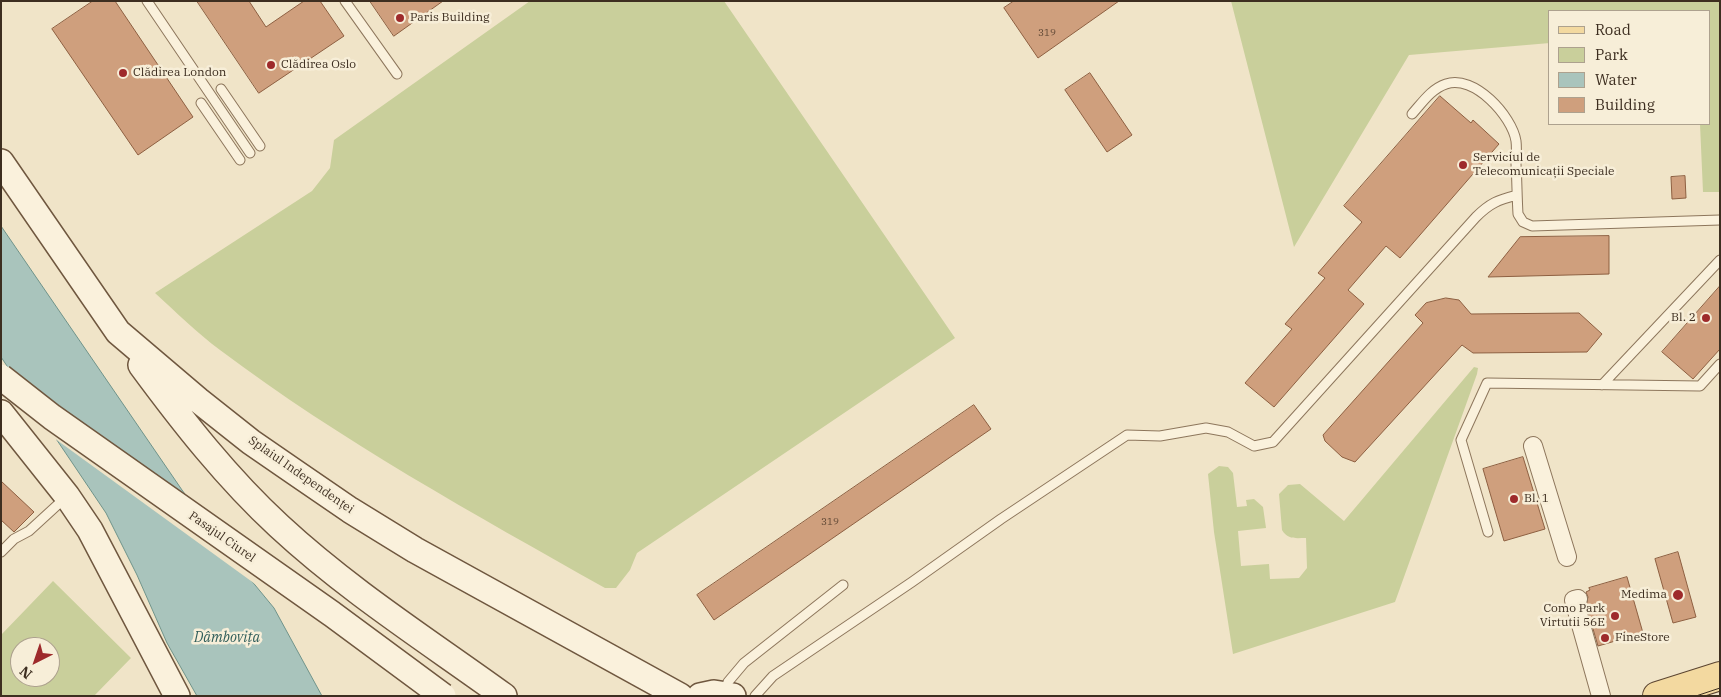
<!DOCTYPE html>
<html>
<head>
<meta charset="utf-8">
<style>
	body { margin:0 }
	#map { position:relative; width:1721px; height:697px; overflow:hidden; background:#f0e4c8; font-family:"IBM Plex Serif",serif }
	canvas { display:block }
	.frame { position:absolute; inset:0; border:2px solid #3d2e20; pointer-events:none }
	.legend { position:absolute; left:1548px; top:10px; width:162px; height:115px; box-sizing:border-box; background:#f7eed8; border:1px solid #ada18e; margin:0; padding:6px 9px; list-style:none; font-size:15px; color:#3d2e20 }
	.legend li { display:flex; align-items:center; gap:10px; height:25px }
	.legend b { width:25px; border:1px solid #ada18e }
	.north { position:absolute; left:10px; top:637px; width:50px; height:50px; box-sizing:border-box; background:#f7eed8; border:1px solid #ada18e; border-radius:50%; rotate:221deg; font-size:14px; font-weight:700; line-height:20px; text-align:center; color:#3d2e20 }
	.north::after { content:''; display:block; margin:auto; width:18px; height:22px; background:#9e2a2b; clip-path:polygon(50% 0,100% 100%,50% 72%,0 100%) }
</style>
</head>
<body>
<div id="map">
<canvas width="1721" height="697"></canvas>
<div class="frame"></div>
<ul class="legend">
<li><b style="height:6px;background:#f3d9a0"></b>Road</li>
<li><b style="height:14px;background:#c9cf9b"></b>Park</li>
<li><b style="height:14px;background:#a9c4bc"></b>Water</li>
<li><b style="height:14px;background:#cf9f7d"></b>Building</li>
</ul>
<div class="north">N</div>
</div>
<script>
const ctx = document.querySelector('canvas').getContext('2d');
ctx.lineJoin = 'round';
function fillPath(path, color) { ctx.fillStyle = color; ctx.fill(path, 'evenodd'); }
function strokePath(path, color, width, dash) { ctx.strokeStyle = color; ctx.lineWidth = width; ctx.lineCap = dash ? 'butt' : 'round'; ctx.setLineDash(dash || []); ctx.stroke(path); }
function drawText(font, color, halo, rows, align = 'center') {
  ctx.font = font + ' "IBM Plex Serif",serif'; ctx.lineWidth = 5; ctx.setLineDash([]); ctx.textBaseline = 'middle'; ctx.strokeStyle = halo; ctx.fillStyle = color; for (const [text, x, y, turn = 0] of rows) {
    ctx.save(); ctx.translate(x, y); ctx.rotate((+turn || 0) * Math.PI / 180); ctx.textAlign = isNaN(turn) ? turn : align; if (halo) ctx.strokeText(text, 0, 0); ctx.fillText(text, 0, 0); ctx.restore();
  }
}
const green = new Path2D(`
	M 530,1 L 724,1 L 955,338 L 637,553 L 630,570 L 616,588 L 605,588 C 474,514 341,441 220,350 C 197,333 176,312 155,293 L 312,191 L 330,168 L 334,140 Z
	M 1231,1 L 1720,1 L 1720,192 L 1703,192 L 1700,124 L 1710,124 L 1710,11 L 1550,11 L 1550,43 L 1409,55 L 1294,247 Z
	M 1474,367 L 1478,368 L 1477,374 L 1395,602 L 1233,654 L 1214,532 L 1208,474 L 1219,466 L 1228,467 L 1233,473 L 1237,507 L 1247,506 L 1246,500 L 1254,499 L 1263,507 L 1266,528 L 1238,531 L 1241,566 L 1269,564 L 1270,579 L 1299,578 L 1307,568 L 1306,538 C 1296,538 1288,540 1282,530 L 1279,494 L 1288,485 L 1300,484 L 1344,521 Z
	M 53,581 L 131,658 L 94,696 L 1,696 L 1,635 ZM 20,647 L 50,647 L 50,677 L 20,677 Z`);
const water = new Path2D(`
	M 1,226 L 182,490 L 227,551 L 274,608 L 322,696 L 197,696 L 167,643 L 137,575 L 106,513 L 1,357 Z`);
const pier = new Path2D(`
	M 3,364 L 38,392 L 192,499 L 229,549 L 262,589 L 54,438 Z`);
const building = new Path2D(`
	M 93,1 L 115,1 L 193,117 L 138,155 L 52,29 Z
	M 197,1 L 249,1 L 266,27 L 304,1 L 320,1 L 344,36 L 259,93 Z
	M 370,1 L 443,1 L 394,36 Z
	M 1014,1 L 1119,1 L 1038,58 L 1004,8 Z
	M 1090,73 L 1132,135 L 1107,152 L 1065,90 Z
	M 1440,96 L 1471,123 L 1473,120 L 1499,144 L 1400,258 L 1386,246 L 1348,290 L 1364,304 L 1274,407 L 1245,383 L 1292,329 L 1285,324 L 1325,278 L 1318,273 L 1362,222 L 1344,206 Z
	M 1685,176 L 1686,198 L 1672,199 L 1671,177 Z
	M 1609,236 L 1609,274 L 1488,277 L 1520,237 Z
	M 1720,286 L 1720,349 L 1693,379 L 1662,352 Z
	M 1446,298 L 1459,300 L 1471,314 L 1579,313 L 1602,334 L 1587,352 L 1473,353 L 1462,345 L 1355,462 L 1342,457 L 1325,441 L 1323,435 L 1423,323 L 1415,315 L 1426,303 Z
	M 974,405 L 991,429 L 714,620 L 697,595 Z
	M 1523,457 L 1545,529 L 1504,541 L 1483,469 Z
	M 1,481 L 34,512 L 14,532 L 1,520 Z
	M 1678,552 L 1696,617 L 1673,623 L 1655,559 Z
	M 1627,577 L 1643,633 L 1598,646 L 1586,605 L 1588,597 L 1586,592 L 1590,590 L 1589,588 Z`);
const lane = new Path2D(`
	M 147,1 L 250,153
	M 345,1 L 397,74
	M 221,89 L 260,146
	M 201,103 L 240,160
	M 1412,114 C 1422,103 1431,89 1446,84 C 1474,74 1512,116 1516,141 C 1517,149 1516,157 1516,164 C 1517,181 1517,197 1518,214 L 1523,222 L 1532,226 L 1720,220
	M 1602,385 L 1720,260
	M 1488,532 L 1461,440 L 1487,383 L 1700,386 L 1720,364
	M 1,552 L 14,539 L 29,531 L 65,498
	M 725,692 L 728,682 L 744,663 L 843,585
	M 755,696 L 773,676 L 912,582 L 1001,519 L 1127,435 L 1160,436 L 1206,428 L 1228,432 L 1254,446 L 1273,442 L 1476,217 C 1490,203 1498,200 1517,195`);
const street = new Path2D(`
	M 1533,446 L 1567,557
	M 1578,599 L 1574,600 L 1601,696`);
const secondary = new Path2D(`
	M 1,162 L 118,332 L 198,400 L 251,442 L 296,473 L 350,510 L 415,550 L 680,696
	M 141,365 C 183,422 227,478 279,526 C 348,590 428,641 504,696
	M 1,413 L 67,496 L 90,530 L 177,696
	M 700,696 L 714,693 L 733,696`);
const primary = new Path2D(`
	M 1657,696 L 1720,676`);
const tram = new Path2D(`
	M 1696,696 L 1720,688`);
const secondaryBridge = new Path2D(`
	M 1,377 L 52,417 L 332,614 L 443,696`);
const markers = [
	[400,18,5,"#9e2a2b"],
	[271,65,5,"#9e2a2b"],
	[123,73,5,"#9e2a2b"],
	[1463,165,5,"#9e2a2b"],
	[1706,318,5,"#9e2a2b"],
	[1514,499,5,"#9e2a2b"],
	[1678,595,6,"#9e2a2b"],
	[1615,616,5,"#9e2a2b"],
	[1605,638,5,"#9e2a2b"]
];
const numberNames = [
	["319",1047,33],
	["319",830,522]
];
const poiNames = [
	["Paris Building",410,18],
	["Clădirea Oslo",281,65],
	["Clădirea London",133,73],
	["Serviciul de",1473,158],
	["Telecomunicații Speciale",1473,172],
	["Bl. 2",1696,318,"right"],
	["Bl. 1",1524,499],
	["Medima",1667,595,"right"],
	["Como Park",1605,609,"right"],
	["Virtutii 56E",1605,623,"right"],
	["FineStore",1615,638]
];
const streetNames = [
	["Splaiul Independenței",301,475,35],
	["Pasajul Ciurel",222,537,35]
];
const waterNames = [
	["Dâmbovița",227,638]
];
fillPath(green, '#c9cf9b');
fillPath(water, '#a9c4bc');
strokePath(water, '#6f938a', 1);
fillPath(pier, '#f0e4c8');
fillPath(building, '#cf9f7d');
strokePath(building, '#8d5f41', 1);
strokePath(lane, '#8d765c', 11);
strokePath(street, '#8d765c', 20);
strokePath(secondary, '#6f573f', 28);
strokePath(primary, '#5b4430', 30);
strokePath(lane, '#faf1dc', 9);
strokePath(street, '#faf1dc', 18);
strokePath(secondary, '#faf1dc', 25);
strokePath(primary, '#f3d9a0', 28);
strokePath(tram, '#3d2e20', 1);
strokePath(secondaryBridge, '#6f573f', 28, []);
strokePath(secondaryBridge, '#faf1dc', 25);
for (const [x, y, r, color] of markers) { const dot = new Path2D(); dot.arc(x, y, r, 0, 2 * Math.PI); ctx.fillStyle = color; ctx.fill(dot); strokePath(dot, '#f7eed8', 2); }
drawText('10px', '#624a37', null, numberNames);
drawText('12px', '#3d2e20', '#f7eed8', poiNames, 'left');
drawText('12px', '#3d2e20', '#f7eed8', streetNames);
drawText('italic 14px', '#2f5d5a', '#f7eed8', waterNames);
</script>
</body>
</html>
